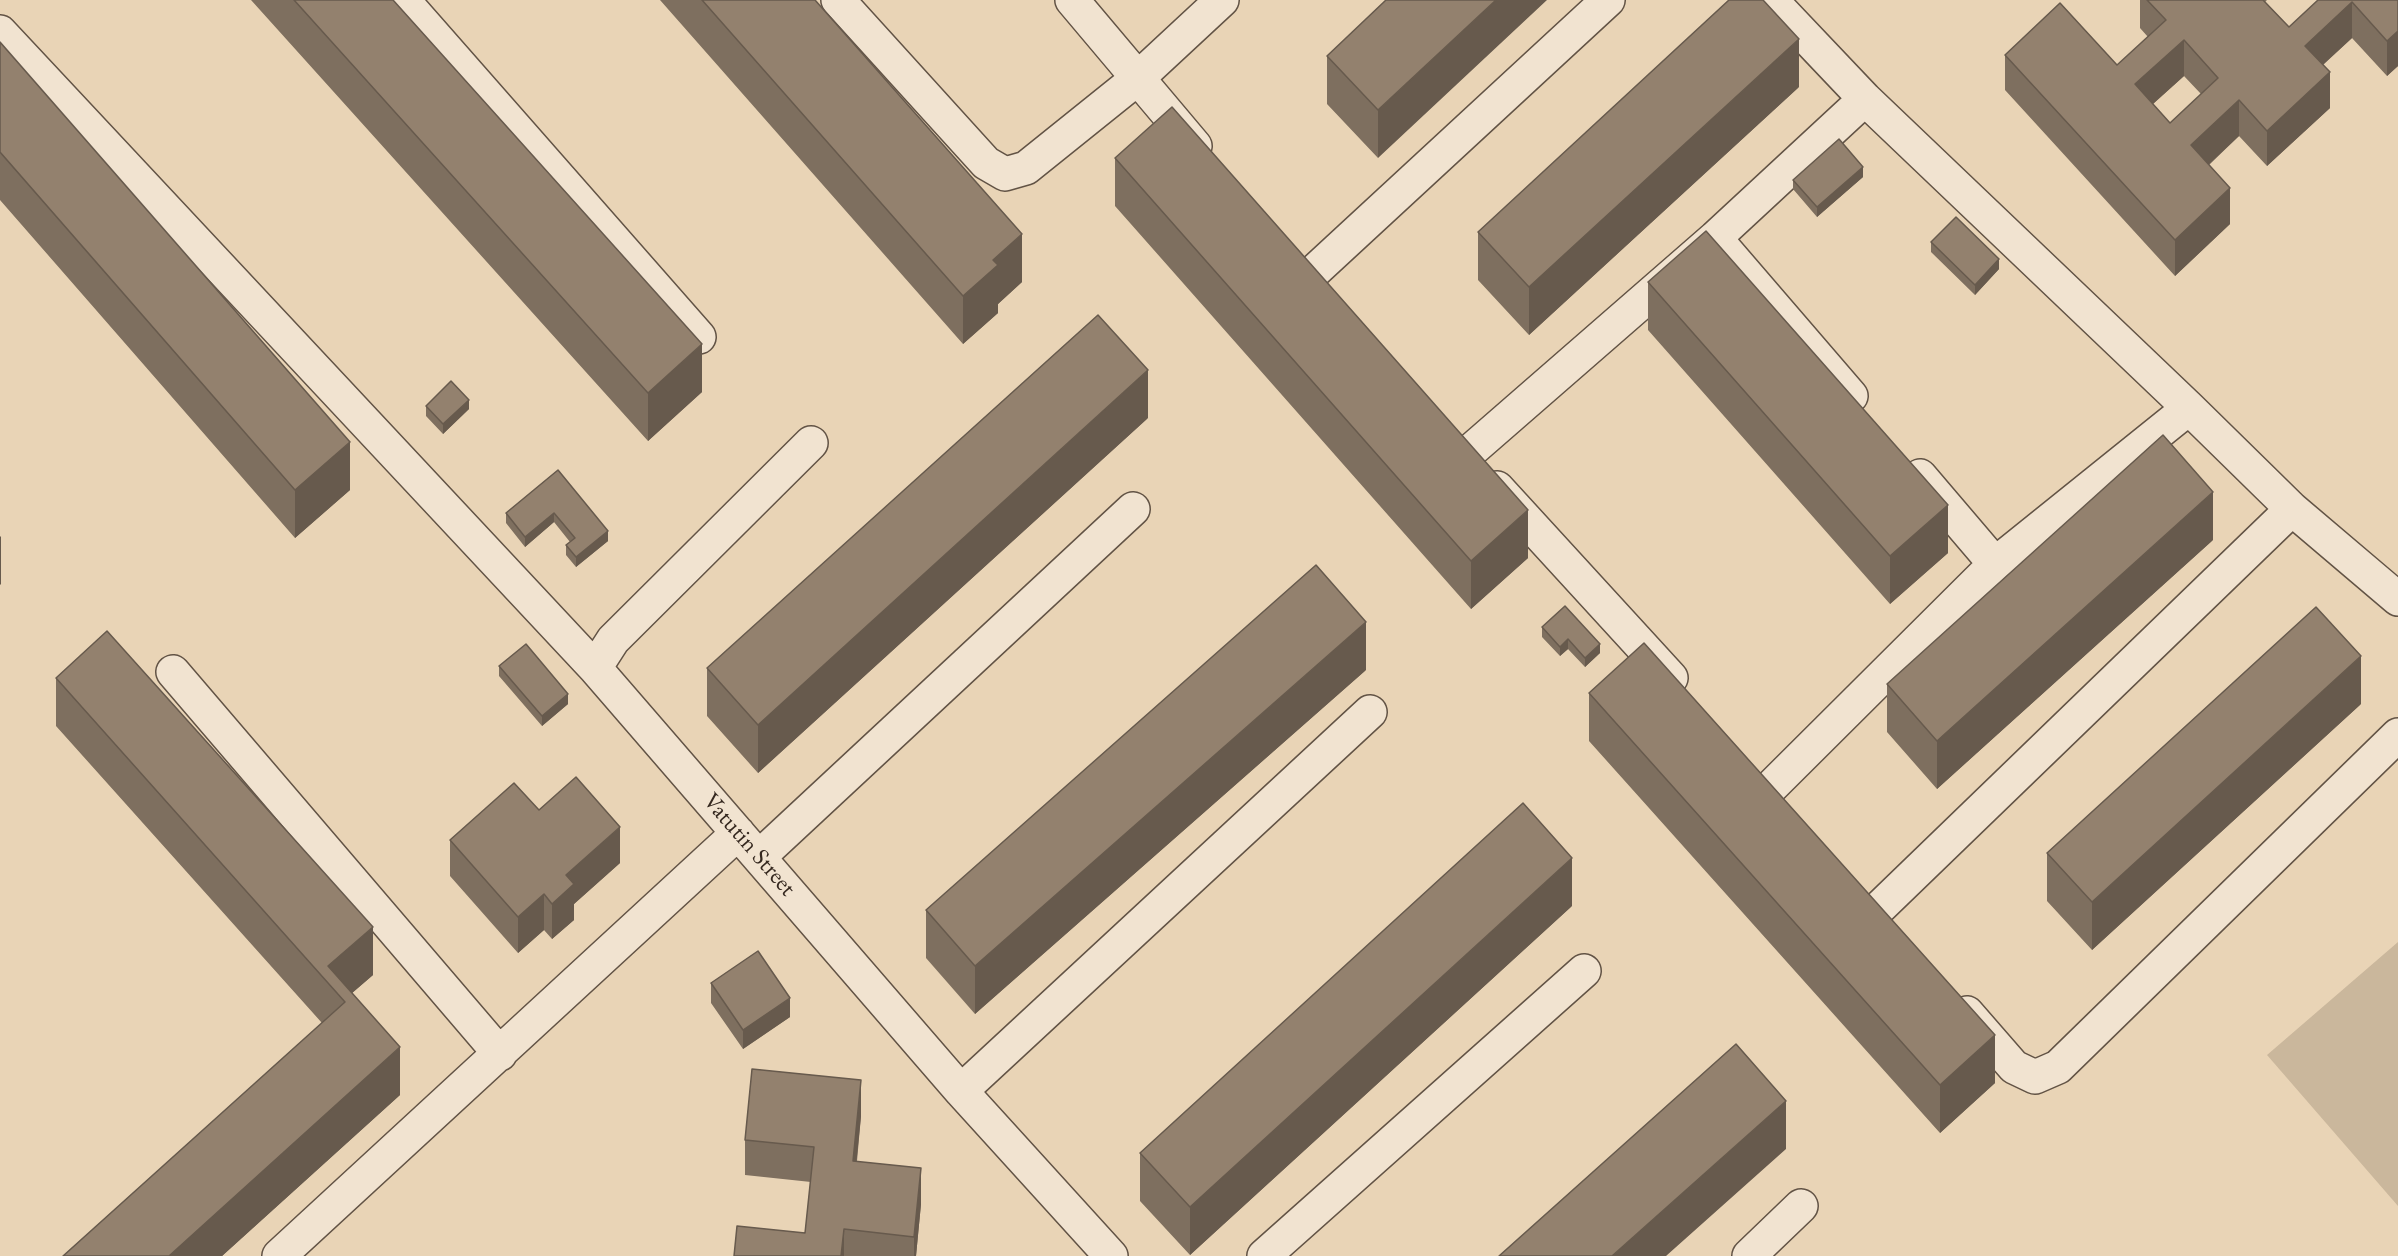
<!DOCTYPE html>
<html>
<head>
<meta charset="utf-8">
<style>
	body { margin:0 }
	canvas { display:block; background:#e9d4b6 }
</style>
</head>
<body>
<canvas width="2398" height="1256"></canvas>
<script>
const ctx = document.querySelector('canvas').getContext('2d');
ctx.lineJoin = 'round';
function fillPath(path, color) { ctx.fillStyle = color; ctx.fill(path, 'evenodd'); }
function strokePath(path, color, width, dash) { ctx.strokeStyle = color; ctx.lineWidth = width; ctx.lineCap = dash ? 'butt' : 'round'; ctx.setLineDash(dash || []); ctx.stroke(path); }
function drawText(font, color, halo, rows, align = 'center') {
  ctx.font = font + ' "EB Garamond",serif'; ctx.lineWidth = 4.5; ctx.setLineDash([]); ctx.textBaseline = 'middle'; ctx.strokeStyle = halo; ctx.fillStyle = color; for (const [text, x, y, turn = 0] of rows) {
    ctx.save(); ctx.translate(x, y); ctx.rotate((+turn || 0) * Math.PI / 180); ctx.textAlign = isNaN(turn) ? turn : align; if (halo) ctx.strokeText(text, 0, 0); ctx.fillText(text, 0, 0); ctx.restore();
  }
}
const green = new Path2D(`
	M 2398,942 L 2398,1206 L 2267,1055 Z`);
const minor = new Path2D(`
	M 403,0 L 699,337
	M 838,0 L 986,163 L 1005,174 L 1026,168 L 1138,78 L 1222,0
	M 1072,0 L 1195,146
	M 1771,0 L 1865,99 L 2189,408 L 2292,509 L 2398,599
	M 0,32 L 595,668
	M 1715,238 L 1851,396
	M 1306,279 L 1608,0
	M 811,443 L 613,640 L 595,668 L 961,1091 L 1111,1256
	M 1467,454 L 1715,238 L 1865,99
	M 1920,476 L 1995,564
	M 1497,488 L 1671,678
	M 173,672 L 500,1054
	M 1771,787 L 1995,564 L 2189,408
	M 759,857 L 1133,509
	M 1876,911 L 2292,509
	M 1967,1013 L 2014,1067 L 2035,1077 L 2058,1067 L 2398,735
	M 961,1091 L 1370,712
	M 279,1256 L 738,833
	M 1264,1256 L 1584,971
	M 1749,1256 L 1801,1206`);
const wall = new Path2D(`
	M 251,0 L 393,0 L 702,392 L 648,441 Z
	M 660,0 L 815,0 L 1022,282 L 998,304 L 998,313 L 963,344 Z
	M 1386,0 L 1378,158 L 1327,104 L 1327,56 Z
	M 2140,0 L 2267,0 L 2265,2 L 2289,27 L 2318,1 L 2317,0 L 2398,0 L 2398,66 L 2387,76 L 2352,38 L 2323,65 L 2330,108 L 2267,166 L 2239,136 L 2209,165 L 2230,224 L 2175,276 L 2005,90 L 2005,55 L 2117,65 L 2148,37 L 2140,28 ZM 2184,76 L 2201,94 L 2170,123 L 2153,104 Z
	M 0,42 L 350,490 L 295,538 L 0,200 Z
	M 1799,87 L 1529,335 L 1478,280 L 1478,232 Z
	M 1115,158 L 1528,558 L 1471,609 L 1115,206 Z
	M 1863,177 L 1817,217 L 1793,189 L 1793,180 Z
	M 1931,242 L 1999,269 L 1975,295 L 1931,252 Z
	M 1648,282 L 1948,553 L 1890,604 L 1648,330 Z
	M 426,406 L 469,409 L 443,434 L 426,416 Z
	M 1148,418 L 758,773 L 707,716 L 707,668 Z
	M 558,470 L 608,541 L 576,567 L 566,555 L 566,545 L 570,542 L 554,522 L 525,547 L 506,523 L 506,513 Z
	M 2213,540 L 1937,789 L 1887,732 L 1887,684 Z
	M 1542,627 L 1600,653 L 1585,667 L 1568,649 L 1560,656 L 1542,637 Z
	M 499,666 L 568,704 L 542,726 L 499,676 Z
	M 1366,670 L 975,1014 L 926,958 L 926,910 Z
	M 56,678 L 373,975 L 352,993 L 400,1095 L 222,1256 L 63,1256 L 322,1023 L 56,726 Z
	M 1589,693 L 1995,1083 L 1940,1133 L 1589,741 Z
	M 2361,704 L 2092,950 L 2047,901 L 2047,853 Z
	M 539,810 L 620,863 L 574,904 L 574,920 L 552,939 L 544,930 L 518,953 L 450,876 L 450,840 Z
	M 1572,906 L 1190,1255 L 1140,1201 L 1140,1153 Z
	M 711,983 L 790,1017 L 743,1049 L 711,1003 Z
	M 861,1116 L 857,1161 L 921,1204 L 916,1256 L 734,1256 L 805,1233 L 811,1182 L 745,1175 L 745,1140 Z`);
const shadedWall = new Path2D(`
	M 1496,0 L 1547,0 L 1378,158 L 1378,110 Z
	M 2352,2 L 2352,38 L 2305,81 L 2305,46 Z
	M 2398,31 L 2398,66 L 2387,76 L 2387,41 Z
	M 1799,39 L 1799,87 L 1529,335 L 1529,287 Z
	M 2184,40 L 2184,76 L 2135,120 L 2135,84 Z
	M 2330,72 L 2330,108 L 2267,166 L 2267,131 Z
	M 2239,100 L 2239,136 L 2191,181 L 2191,145 Z
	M 1863,167 L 1863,177 L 1817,217 L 1817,207 Z
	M 2230,188 L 2230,224 L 2175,276 L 2175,240 Z
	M 1022,234 L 1022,282 L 998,304 L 998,313 L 963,344 L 963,296 L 993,260 Z
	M 1999,259 L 1999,269 L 1975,295 L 1975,285 Z
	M 702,344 L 702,392 L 648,441 L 648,393 Z
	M 1148,370 L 1148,418 L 758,773 L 758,725 Z
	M 469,400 L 469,409 L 443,434 L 443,424 Z
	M 350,442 L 350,490 L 295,538 L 295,490 Z
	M 2213,492 L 2213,540 L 1937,789 L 1937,741 Z
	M 1948,505 L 1948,553 L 1890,604 L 1890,556 Z
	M 1528,510 L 1528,558 L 1471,609 L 1471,561 Z
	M 554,513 L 554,522 L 525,547 L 525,537 Z
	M 608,531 L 608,541 L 576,567 L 576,557 Z
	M 1,536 L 1,584 L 0,585 L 0,537 Z
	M 1366,622 L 1366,670 L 975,1014 L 975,966 Z
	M 1568,639 L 1568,649 L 1560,656 L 1560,647 Z
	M 1600,644 L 1600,653 L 1585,667 L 1585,658 Z
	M 2361,656 L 2361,704 L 2092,950 L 2092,902 Z
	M 568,694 L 568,704 L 542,726 L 542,716 Z
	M 620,827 L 620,863 L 574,904 L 574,920 L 552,939 L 552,904 L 566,875 Z
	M 1572,858 L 1572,906 L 1190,1255 L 1190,1207 Z
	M 544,894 L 544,930 L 518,953 L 518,917 Z
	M 373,927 L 373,975 L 344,1000 L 328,966 Z
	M 790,998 L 790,1017 L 743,1049 L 743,1030 Z
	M 1995,1035 L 1995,1083 L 1940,1133 L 1940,1085 Z
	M 400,1047 L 400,1095 L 222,1256 L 169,1256 Z
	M 861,1080 L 861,1116 L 853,1196 L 853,1161 Z
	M 1786,1101 L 1786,1149 L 1666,1256 L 1612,1256 Z
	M 921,1168 L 921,1204 L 916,1256 L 914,1256 L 914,1237 Z
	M 844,1229 L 844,1256 L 841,1256 Z`);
const building = new Path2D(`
	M 294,0 L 393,0 L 702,344 L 648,393 Z
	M 702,0 L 815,0 L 1022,234 L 993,260 L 998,265 L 963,296 Z
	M 1386,0 L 1496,0 L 1378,110 L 1327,56 Z
	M 1729,0 L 1763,0 L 1799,39 L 1529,287 L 1478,232 Z
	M 2147,0 L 2263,0 L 2289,27 L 2318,0 L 2398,0 L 2398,31 L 2387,41 L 2352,2 L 2305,46 L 2330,72 L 2267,131 L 2239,100 L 2191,145 L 2230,188 L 2175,240 L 2005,55 L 2060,3 L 2117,65 L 2166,20 ZM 2184,40 L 2218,78 L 2170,123 L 2135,84 Z
	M 0,42 L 350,442 L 295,490 L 0,152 Z
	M 1172,107 L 1528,510 L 1471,561 L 1115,158 Z
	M 1839,139 L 1863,167 L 1817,207 L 1793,180 Z
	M 1956,217 L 1999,259 L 1975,285 L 1931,242 Z
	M 1706,231 L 1948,505 L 1890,556 L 1648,282 Z
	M 1098,315 L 1148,370 L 758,725 L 707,668 Z
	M 451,381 L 469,400 L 443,424 L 426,406 Z
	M 2163,435 L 2213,492 L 1937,741 L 1887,684 Z
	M 558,470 L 608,531 L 576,557 L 566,545 L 575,538 L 554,513 L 525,537 L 506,513 Z
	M 1316,565 L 1366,622 L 975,966 L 926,910 Z
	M 1565,606 L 1600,644 L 1585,658 L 1568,639 L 1560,647 L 1542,627 Z
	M 2316,607 L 2361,656 L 2092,902 L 2047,853 Z
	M 107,631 L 373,927 L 328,966 L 400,1047 L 169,1256 L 63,1256 L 345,1002 L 56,678 Z
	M 1644,643 L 1995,1035 L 1940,1085 L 1589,693 Z
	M 526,644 L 568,694 L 542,716 L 499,666 Z
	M 576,777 L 620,827 L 566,875 L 574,884 L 552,904 L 544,894 L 518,917 L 450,840 L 514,783 L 539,810 Z
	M 1523,803 L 1572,858 L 1190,1207 L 1140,1153 Z
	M 758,951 L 790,998 L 743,1030 L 711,983 Z
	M 1736,1044 L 1786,1101 L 1612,1256 L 1499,1256 Z
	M 752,1069 L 861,1080 L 853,1161 L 921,1168 L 914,1237 L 844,1229 L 841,1256 L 734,1256 L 737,1226 L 805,1233 L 814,1147 L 745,1140 Z`);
const streetNames = [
	["Vatutin Street",749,845,49]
];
fillPath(green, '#cab79c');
strokePath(minor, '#625345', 36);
strokePath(minor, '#f1e3d0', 33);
fillPath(wall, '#7e6f5f');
fillPath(shadedWall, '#675a4d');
fillPath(building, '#93816e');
strokePath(building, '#675a4d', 1.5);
drawText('24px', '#35281f', '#f1e3d0', streetNames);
</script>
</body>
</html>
